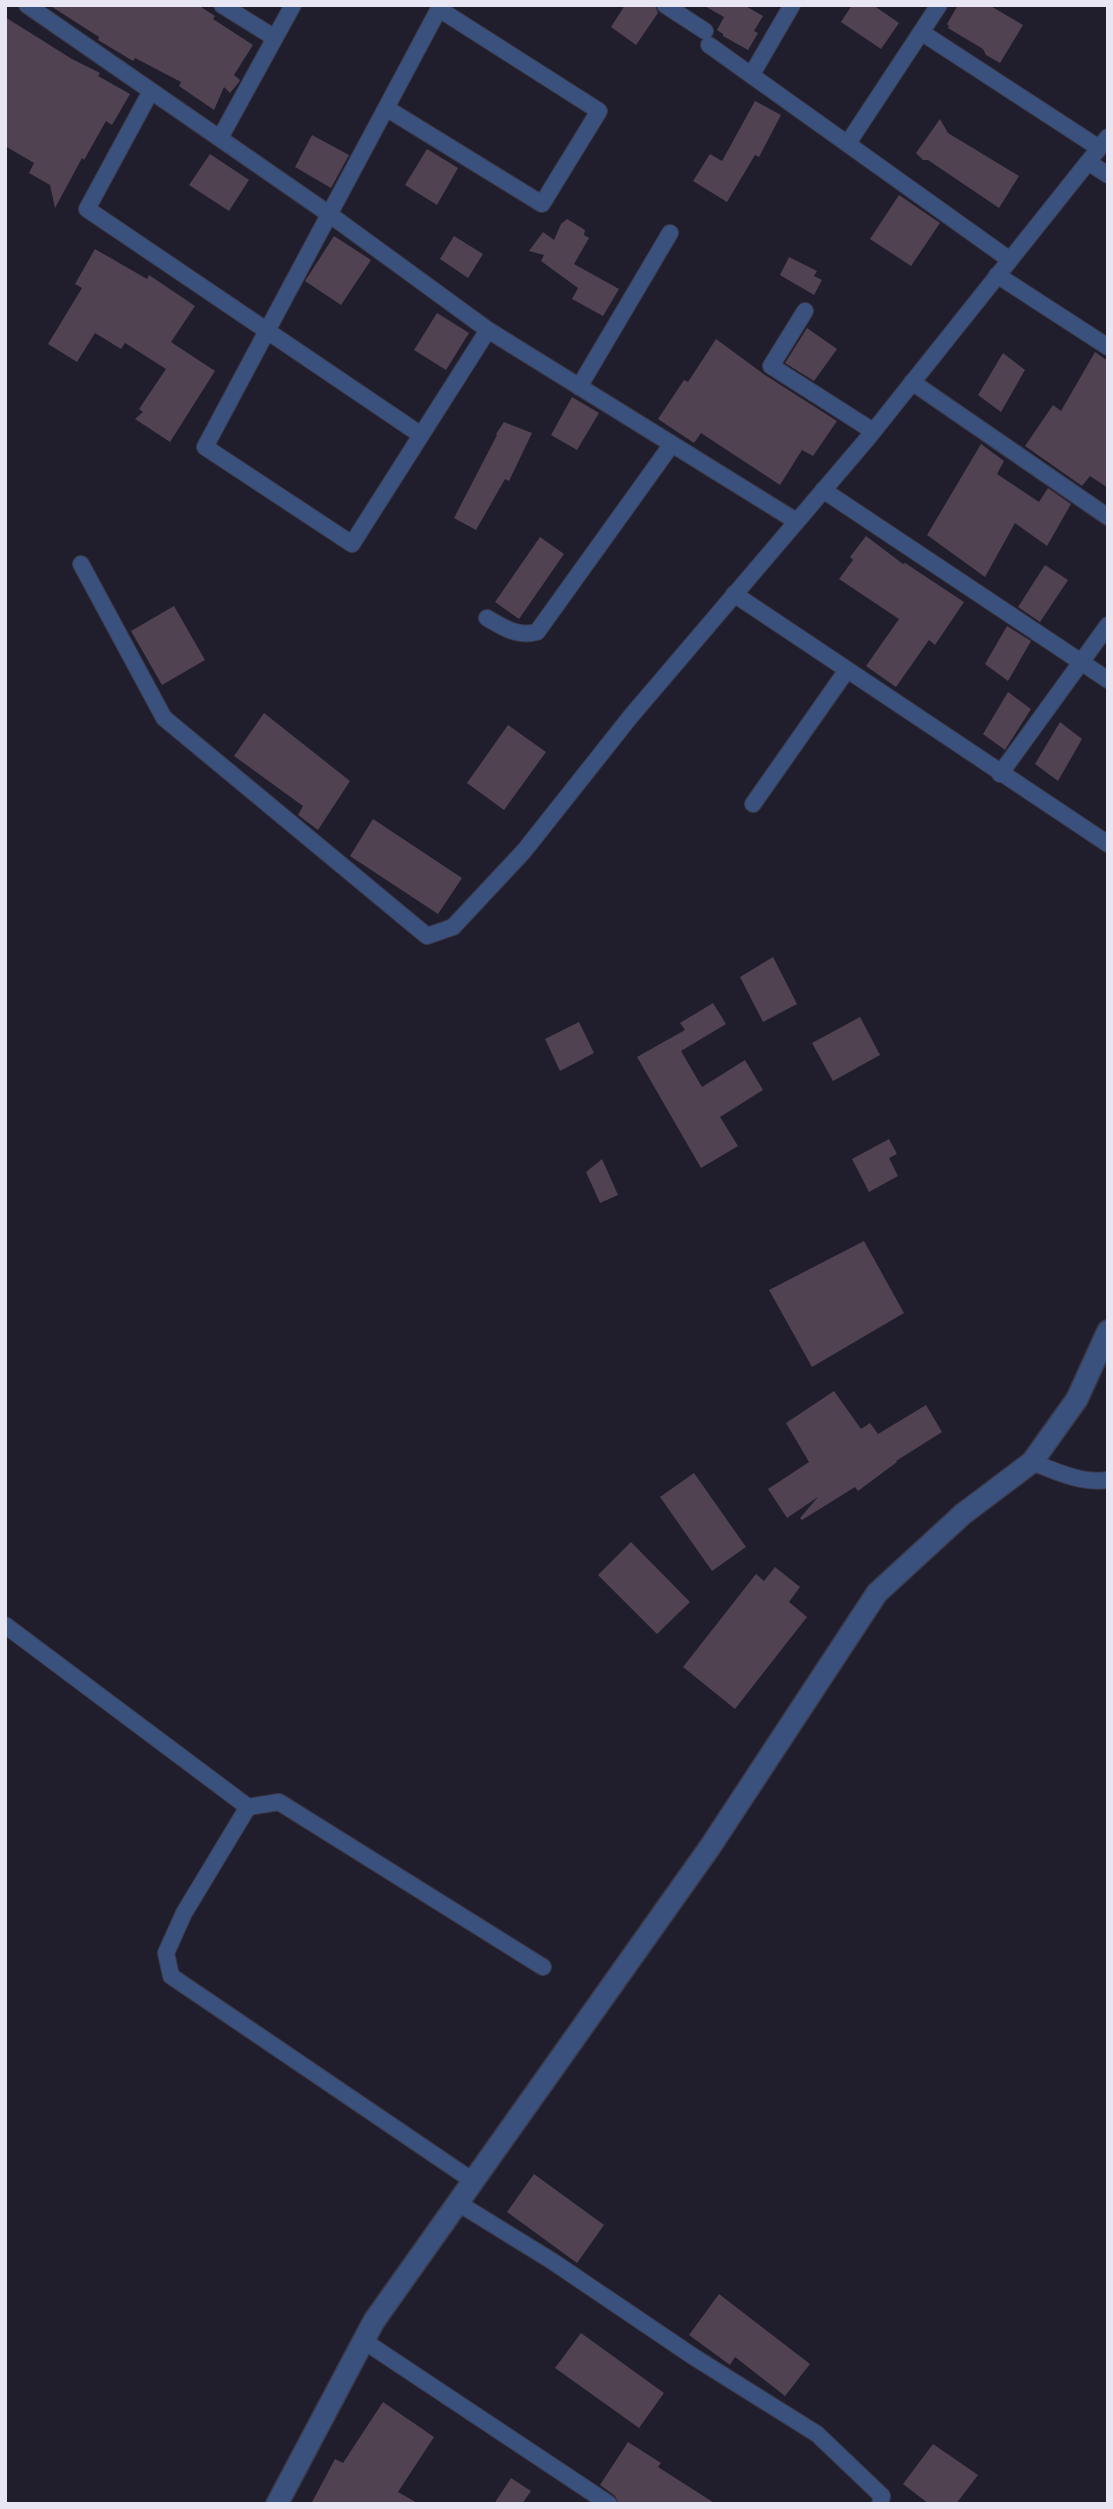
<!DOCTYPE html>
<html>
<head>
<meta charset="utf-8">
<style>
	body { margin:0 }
	#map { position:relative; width:1113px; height:2509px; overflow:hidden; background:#201d2d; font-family:Ubuntu,sans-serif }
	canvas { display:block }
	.frame { position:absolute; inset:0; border:7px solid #e8e6f2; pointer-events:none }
</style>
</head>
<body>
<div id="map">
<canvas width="1113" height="2509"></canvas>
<div class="frame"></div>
</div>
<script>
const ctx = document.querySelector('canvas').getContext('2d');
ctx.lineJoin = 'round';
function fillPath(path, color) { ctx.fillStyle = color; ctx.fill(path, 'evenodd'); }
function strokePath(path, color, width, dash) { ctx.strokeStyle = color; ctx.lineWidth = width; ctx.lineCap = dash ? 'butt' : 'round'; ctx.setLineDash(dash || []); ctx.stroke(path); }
const building = new Path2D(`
	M 49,5 L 198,5 L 215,16 L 213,19 L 253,45 L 234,75 L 240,80 L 239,82 L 230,93 L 224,87 L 214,110 L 179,86 L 181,82 L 135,58 L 133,61 L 98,40 L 99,37 Z
	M 625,5 L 655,5 L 658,13 L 636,45 L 611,27 Z
	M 703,5 L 744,5 L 763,16 L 754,31 L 758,33 L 748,50 L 723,36 L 723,34 L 717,30 L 724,17 Z
	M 852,5 L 873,5 L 899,23 L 881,49 L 841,22 Z
	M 958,5 L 989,5 L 1023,25 L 1000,63 L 986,55 L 983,49 L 948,28 L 949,26 L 947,24 Z
	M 5,17 L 72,59 L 100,73 L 98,76 L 130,94 L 112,125 L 106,121 L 84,160 L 82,158 L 55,208 L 50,185 L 29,173 L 34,163 L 5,146 Z
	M 755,101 L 781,115 L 759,157 L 755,155 L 727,202 L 693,181 L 710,154 L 722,161 Z
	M 940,119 L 948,133 L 1019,176 L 999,208 L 928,160 L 923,160 L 916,153 Z
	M 312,135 L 349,155 L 331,188 L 295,167 Z
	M 427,149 L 458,168 L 437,205 L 405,185 Z
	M 210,154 L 249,180 L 229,211 L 189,185 Z
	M 899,195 L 940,223 L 911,266 L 870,239 Z
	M 567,219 L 585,230 L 584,235 L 589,238 L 574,264 L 619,289 L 603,316 L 572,299 L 578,288 L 541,261 L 544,255 L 529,251 L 543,232 L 554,240 L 561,224 Z
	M 334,236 L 371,260 L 341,305 L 305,281 Z
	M 454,236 L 483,254 L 468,278 L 440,259 Z
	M 95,249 L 147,279 L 149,275 L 195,306 L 171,342 L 215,371 L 170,442 L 135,419 L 143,412 L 139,409 L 166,369 L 125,343 L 121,349 L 95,333 L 77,362 L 48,344 L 82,288 L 75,284 Z
	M 789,257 L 817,271 L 814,276 L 822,280 L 814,295 L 780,275 Z
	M 437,313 L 469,333 L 446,370 L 414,350 Z
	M 807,328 L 837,349 L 814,381 L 785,363 Z
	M 716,339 L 765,375 L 837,421 L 813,456 L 802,450 L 780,485 L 701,433 L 694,443 L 658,419 L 684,380 L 688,382 Z
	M 1095,352 L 1108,361 L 1108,488 L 1090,476 L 1082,486 L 1025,446 L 1053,405 L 1061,411 Z
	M 1003,353 L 1025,370 L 1001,412 L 978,395 Z
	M 572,397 L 599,413 L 577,450 L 551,435 Z
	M 504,422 L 532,433 L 509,481 L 505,479 L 476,530 L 454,518 L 497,435 L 496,434 Z
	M 981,444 L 1004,461 L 997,474 L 1039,502 L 1048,488 L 1071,504 L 1047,546 L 1015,523 L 985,577 L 927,535 Z
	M 866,536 L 903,564 L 905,563 L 964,602 L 935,645 L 929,640 L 896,687 L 866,666 L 899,619 L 839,579 L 853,560 L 850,557 Z
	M 540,537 L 564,554 L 519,619 L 495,602 Z
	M 1045,565 L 1068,580 L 1040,622 L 1018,607 Z
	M 174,606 L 205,660 L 162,685 L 131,631 Z
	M 1007,626 L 1031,641 L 1008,681 L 985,664 Z
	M 1008,692 L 1031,709 L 1005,750 L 983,734 Z
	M 264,713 L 350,781 L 318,830 L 298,815 L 303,806 L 234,756 Z
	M 1060,722 L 1082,739 L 1058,781 L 1035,764 Z
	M 508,725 L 546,752 L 504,810 L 467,783 Z
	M 373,819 L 462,878 L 438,914 L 350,856 Z
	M 773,957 L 797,1004 L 763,1022 L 740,977 Z
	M 713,1003 L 726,1024 L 681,1051 L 702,1087 L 745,1060 L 763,1090 L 720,1117 L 738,1146 L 701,1168 L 637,1057 L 685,1030 L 680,1023 Z
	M 860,1017 L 880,1055 L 833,1081 L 812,1043 Z
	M 579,1022 L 594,1053 L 560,1071 L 545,1039 Z
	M 889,1139 L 897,1154 L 889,1158 L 898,1176 L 869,1192 L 852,1159 Z
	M 602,1159 L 618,1195 L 600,1203 L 586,1172 Z
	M 864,1241 L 904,1313 L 812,1367 L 769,1290 Z
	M 834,1391 L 861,1429 L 870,1423 L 878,1434 L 926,1405 L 942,1432 L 896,1461 L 897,1462 L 858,1491 L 855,1487 L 802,1520 L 800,1518 L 818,1497 L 787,1518 L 768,1489 L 809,1462 L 786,1423 Z
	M 694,1473 L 746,1547 L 712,1571 L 660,1497 Z
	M 631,1542 L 690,1602 L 657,1634 L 598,1575 Z
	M 775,1567 L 800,1587 L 789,1602 L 807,1617 L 735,1709 L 683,1667 L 756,1574 L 764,1581 Z
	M 534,2174 L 604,2225 L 577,2263 L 507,2212 Z
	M 719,2294 L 810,2364 L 785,2396 L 735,2357 L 730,2365 L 689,2335 Z
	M 581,2333 L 664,2393 L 639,2428 L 555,2368 Z
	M 383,2402 L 434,2437 L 398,2492 L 419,2504 L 311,2504 L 335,2459 L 343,2463 Z
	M 628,2442 L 661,2463 L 658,2467 L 716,2504 L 619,2504 L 615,2496 L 600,2485 Z
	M 933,2444 L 978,2475 L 956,2504 L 929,2504 L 903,2484 Z
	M 511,2478 L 531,2491 L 522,2504 L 494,2504 Z`);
const minor = new Path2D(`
	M 27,5 L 329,214 L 488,330 L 796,521
	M 222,5 L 275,38
	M 441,5 L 205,447 L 352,544 L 488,330
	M 665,5 L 705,31
	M 921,32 L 1099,148
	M 709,45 L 1010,260
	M 752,74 L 792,5
	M 151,91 L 87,209 L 421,435
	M 386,108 L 542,204 L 599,111 L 439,9
	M 220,138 L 293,5
	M 848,143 L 939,5
	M 1088,162 L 1108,175
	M 997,275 L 1108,347
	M 805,311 L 771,366 L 873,431
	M 912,382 L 1108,517
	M 579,387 L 670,233
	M 823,490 L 1108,680
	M 81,564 L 164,718 L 427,936 L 453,927 L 524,851 L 631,716 L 868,438 L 1108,137
	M 734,594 L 1108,844
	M 487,618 C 504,628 517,637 537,632 L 672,444
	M 1000,774 L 1108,625
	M 753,804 L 847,670
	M 1032,1462 C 1055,1471 1082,1484 1108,1480
	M 5,1625 L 248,1807 L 184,1913 L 166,1953 L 171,1976 L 473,2181
	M 248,1807 L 279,1802 L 543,1967
	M 458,2203 L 552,2261 L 694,2357 L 817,2434 L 882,2496 L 880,2504
	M 364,2341 L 609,2504`);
const tertiary = new Path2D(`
	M 277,2504 L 374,2321 L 710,1847 L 877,1593 L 963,1514 L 1032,1462 L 1077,1399 L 1108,1331`);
fillPath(building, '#504251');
strokePath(minor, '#3c3949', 18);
strokePath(tertiary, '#3c3949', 24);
strokePath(minor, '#3a517d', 16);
strokePath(tertiary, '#3a517d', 21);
</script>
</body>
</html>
